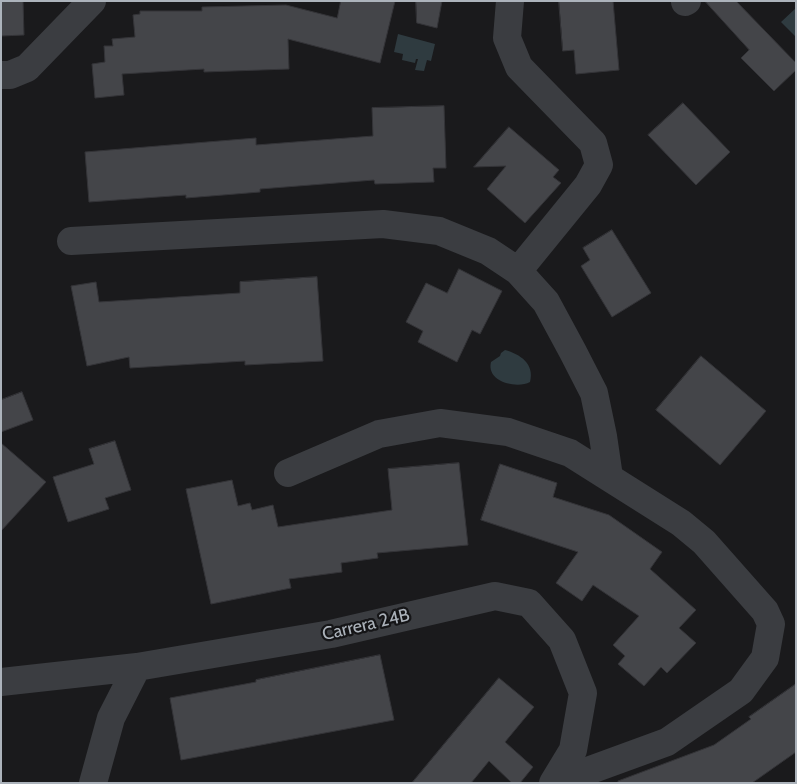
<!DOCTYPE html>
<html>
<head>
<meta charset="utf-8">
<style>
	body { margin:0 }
	#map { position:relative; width:797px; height:784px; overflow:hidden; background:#1a1a1c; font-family:Cabin,sans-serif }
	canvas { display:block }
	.frame { position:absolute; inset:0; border:2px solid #acb3bb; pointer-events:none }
</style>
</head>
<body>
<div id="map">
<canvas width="797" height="784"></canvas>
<div class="frame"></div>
</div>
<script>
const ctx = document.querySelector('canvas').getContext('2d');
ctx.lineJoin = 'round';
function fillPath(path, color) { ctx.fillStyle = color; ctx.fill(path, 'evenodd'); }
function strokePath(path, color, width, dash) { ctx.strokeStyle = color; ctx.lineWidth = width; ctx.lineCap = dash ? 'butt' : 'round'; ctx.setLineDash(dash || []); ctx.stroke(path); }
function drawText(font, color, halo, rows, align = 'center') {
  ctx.font = font + ' Cabin,sans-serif'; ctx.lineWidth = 4.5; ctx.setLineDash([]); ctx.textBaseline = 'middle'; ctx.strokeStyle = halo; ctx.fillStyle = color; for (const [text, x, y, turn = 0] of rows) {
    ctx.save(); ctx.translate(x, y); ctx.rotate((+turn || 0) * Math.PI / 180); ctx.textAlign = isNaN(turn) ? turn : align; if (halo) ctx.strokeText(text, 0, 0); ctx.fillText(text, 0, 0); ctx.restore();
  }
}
const water = new Path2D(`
	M 796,8 L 796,37 L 781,22 Z
	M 398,34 L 435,44 L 431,61 L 427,60 L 424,71 L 415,70 L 418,59 L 416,59 L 415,63 L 402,60 L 403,54 L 394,52 Z
	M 505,350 C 520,354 535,364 530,382 C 517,389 486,382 491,362 L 500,356 L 501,353 Z`);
const building = new Path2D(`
	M 1,1 L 23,1 L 24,35 L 1,36 Z
	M 341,1 L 395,1 L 380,63 L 288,39 L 289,69 L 204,72 L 204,69 L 122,74 L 124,95 L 95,98 L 92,64 L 105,62 L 104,46 L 113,46 L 112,39 L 135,37 L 133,15 L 140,14 L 140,11 L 202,11 L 202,7 L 286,5 L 337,18 Z
	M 416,1 L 442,1 L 437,28 L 417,23 Z
	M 559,1 L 613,1 L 619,70 L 576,74 L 574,50 L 563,51 Z
	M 705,1 L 736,1 L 796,63 L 796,70 L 774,91 L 741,58 L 749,50 Z
	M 683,103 L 730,152 L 696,185 L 648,135 Z
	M 444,106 L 446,168 L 433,168 L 434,182 L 375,184 L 374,180 L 260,189 L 260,192 L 186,198 L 186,195 L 89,202 L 85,152 L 256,138 L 256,145 L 373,136 L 372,108 Z
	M 509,127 L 559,170 L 553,177 L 561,183 L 525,223 L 487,189 L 506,166 L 474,167 Z
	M 612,230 L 651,293 L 612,317 L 581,266 L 590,260 L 583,248 Z
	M 459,269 L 502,291 L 480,334 L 472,330 L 457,362 L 418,342 L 423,331 L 406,322 L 426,283 L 447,293 Z
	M 317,277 L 323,361 L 245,365 L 245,361 L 130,368 L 129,357 L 87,366 L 71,286 L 96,282 L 99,302 L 240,293 L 240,282 Z
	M 701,356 L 766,411 L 720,465 L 656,410 Z
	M 22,392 L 33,420 L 1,432 L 1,400 Z
	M 115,441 L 131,490 L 105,498 L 109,509 L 68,522 L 53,477 L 94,464 L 89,449 Z
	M 1,443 L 46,482 L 1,531 Z
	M 459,463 L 468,545 L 377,553 L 378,558 L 341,563 L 342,572 L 289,579 L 291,588 L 211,604 L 186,489 L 232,480 L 238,506 L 250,503 L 252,510 L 273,505 L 278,527 L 392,510 L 388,469 Z
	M 500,464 L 557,483 L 553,497 L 609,515 L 662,552 L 650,569 L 696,610 L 679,628 L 696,643 L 667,673 L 661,667 L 644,686 L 618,664 L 625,656 L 613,645 L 639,616 L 593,585 L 582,601 L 556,583 L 578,552 L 481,520 Z
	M 380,655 L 394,720 L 181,760 L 170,698 L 256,682 L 256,680 Z
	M 499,678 L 534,707 L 505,742 L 533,767 L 520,783 L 512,783 L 489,761 L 471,783 L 412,783 Z
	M 796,684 L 796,752 L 752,783 L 618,783 L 618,781 L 714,745 L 751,719 L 749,717 Z`);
const minor = new Path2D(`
	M 510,1 L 507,38 L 519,67 L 593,143 L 599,165 L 588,185 L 518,271
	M 685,2 L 687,1
	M 1,75 L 10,75 L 27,68 L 92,1
	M 71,241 L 383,224 L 439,231 L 488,251 L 518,271 L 546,302 L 573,352 L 594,393 L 603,436 L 609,477
	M 288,473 L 379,434 L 440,423 L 508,432 L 570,453 L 681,523 L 704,542 L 765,611 L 771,624 L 765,658 L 741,691 L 667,742 L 555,783
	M 1,682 L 137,667 L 331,634 L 495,596 L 529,603 L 562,640 L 583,693 L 573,750 L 553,783
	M 93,783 L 111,718 L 137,667`);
const streetNames = [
	["Carrera 24B",366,625,-13]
];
fillPath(water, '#2f3b40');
fillPath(building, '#444549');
strokePath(building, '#343438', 1);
strokePath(minor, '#3b3d41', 28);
drawText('18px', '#acb3bb', '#151517', streetNames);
</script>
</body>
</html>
